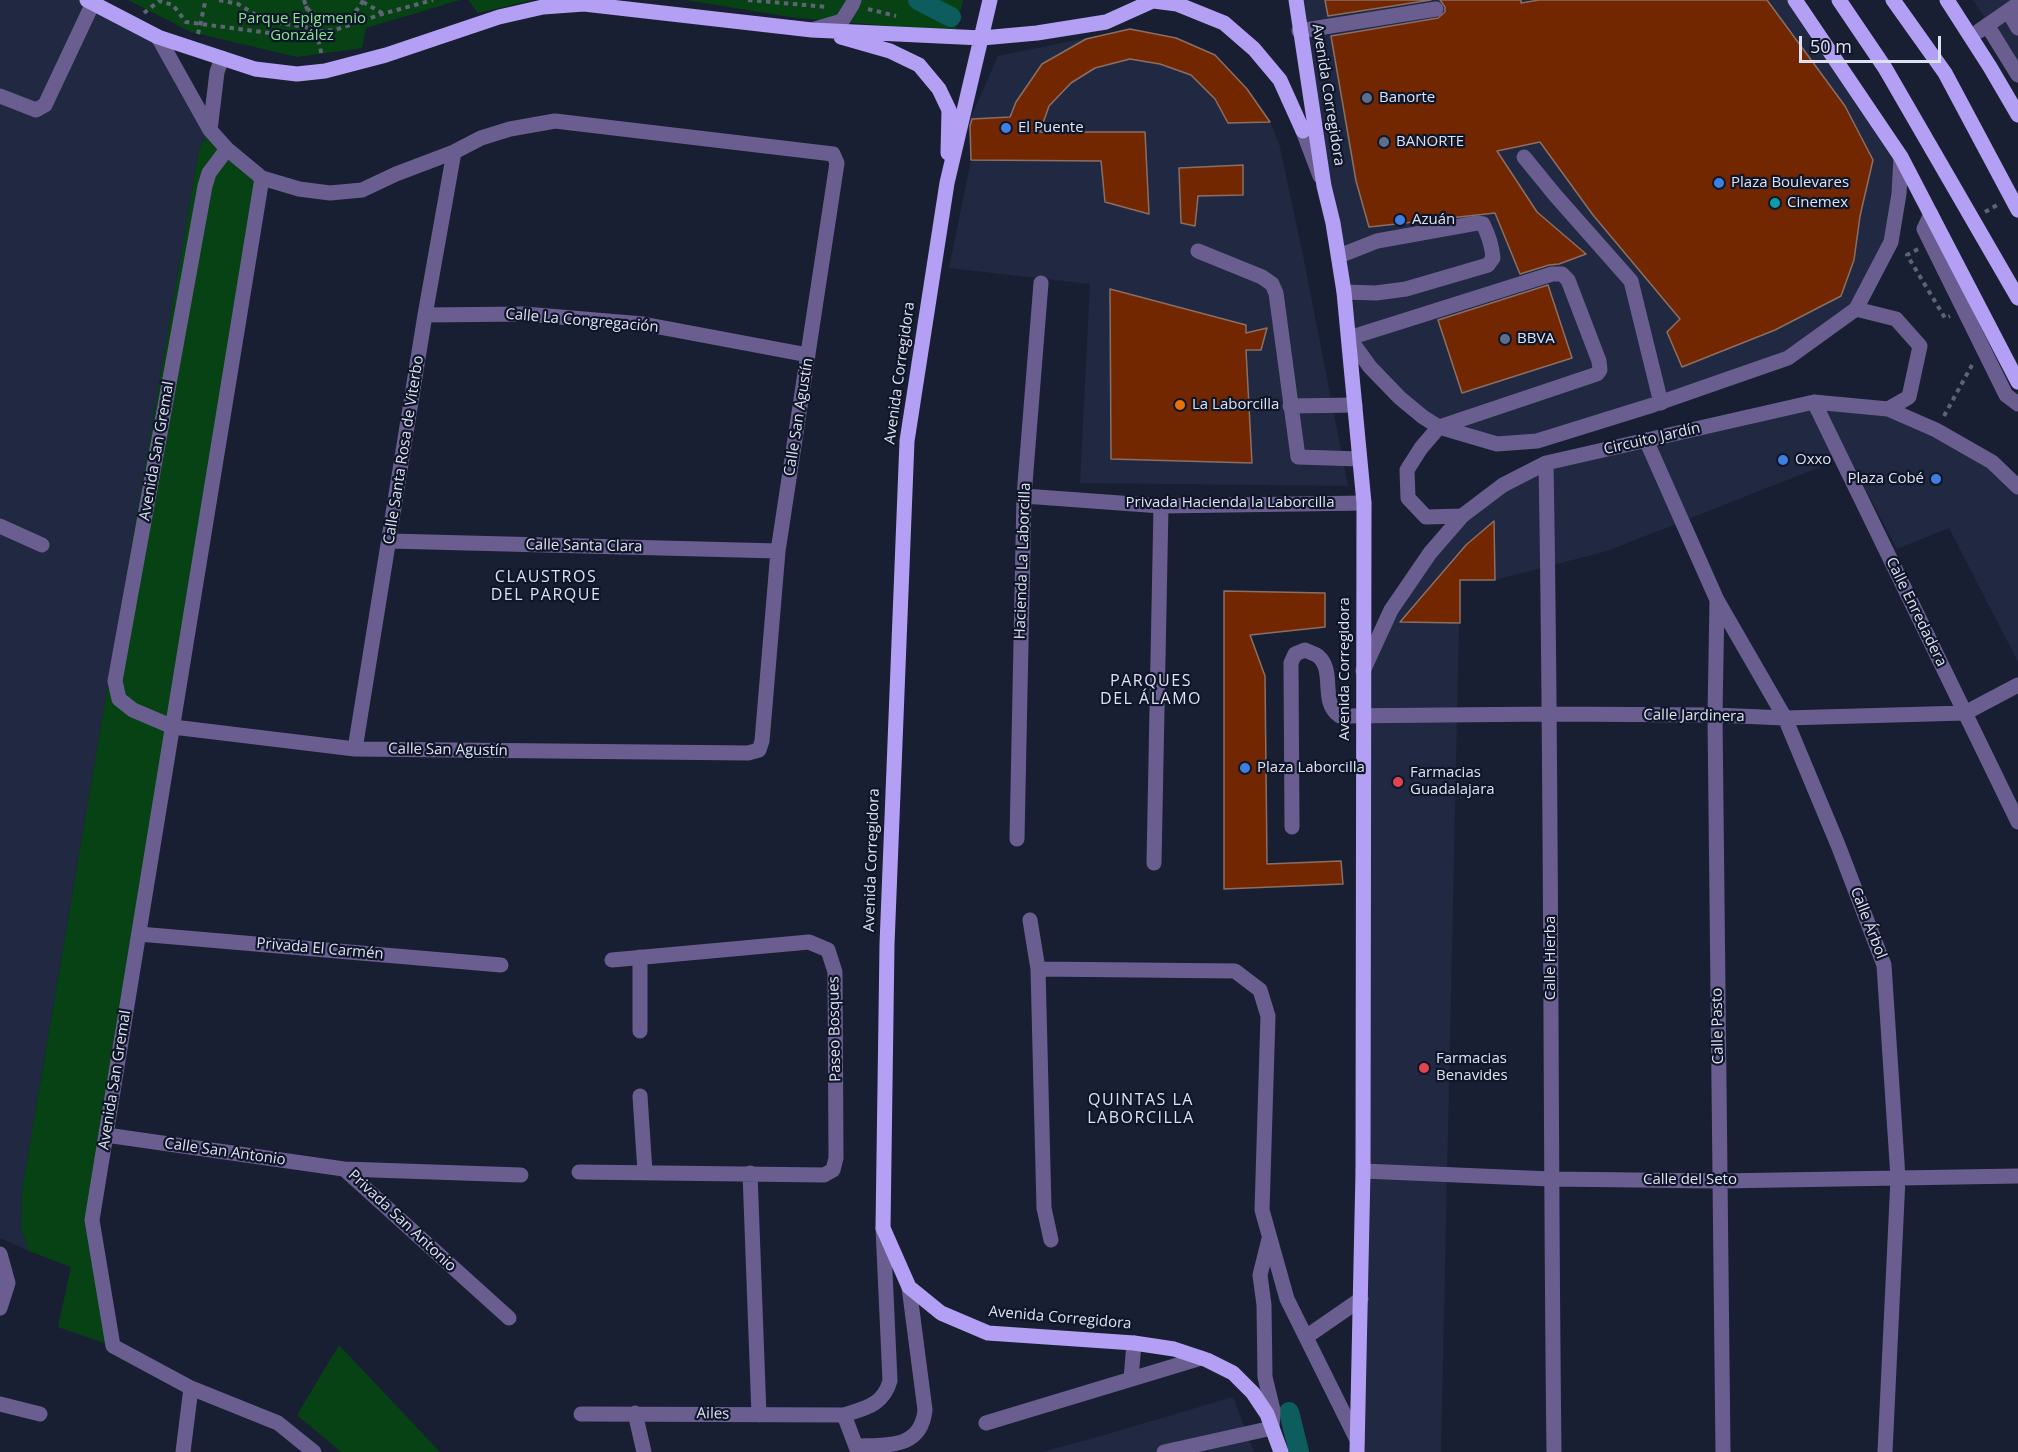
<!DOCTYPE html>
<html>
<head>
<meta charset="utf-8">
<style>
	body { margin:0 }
	#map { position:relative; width:2018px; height:1452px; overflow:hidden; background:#191f33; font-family:"Open Sans",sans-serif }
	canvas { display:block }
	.scale { position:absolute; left:1799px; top:36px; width:142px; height:27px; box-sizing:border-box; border:3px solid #dde2f0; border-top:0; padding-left:8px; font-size:18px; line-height:21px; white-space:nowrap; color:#dde2f0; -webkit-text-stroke:4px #101629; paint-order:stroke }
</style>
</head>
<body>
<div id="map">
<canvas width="2018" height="1452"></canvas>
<div class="scale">50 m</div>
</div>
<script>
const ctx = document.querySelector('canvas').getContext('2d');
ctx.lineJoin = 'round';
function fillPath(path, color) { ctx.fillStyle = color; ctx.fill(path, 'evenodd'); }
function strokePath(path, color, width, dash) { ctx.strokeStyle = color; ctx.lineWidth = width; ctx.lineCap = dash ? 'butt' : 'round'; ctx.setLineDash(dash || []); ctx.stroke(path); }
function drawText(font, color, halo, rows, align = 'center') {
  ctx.font = font + ' "Open Sans",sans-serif'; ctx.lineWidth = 4.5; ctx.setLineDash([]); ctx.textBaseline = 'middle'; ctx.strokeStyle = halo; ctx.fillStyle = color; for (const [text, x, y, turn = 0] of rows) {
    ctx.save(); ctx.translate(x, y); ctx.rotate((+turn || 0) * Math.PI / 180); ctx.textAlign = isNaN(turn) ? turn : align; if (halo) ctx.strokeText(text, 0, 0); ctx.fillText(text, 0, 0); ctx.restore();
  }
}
const built = new Path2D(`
	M 0,0 L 87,0 L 158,37 L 210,130 L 199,149 L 22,1190 L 21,1228 L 29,1251 L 0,1238 Z
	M 1296,0 L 1795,0 L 1901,157 L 1898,208 L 1856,309 L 1788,358 L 1653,405 L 1497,444 L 1439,427 L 1349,338 Z
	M 1973,0 L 2018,0 L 2018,69 L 2010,55 Z
	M 1130,29 L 1176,38 L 1215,55 L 1247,89 L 1270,122 L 1279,143 L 1303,255 L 1348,486 L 1080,483 L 1090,284 L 949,268 L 971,160 L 970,119 L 998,56 Z
	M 1814,402 L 1888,409 L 1936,430 L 2018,487 L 2018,662 L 1949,528 L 1897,549 L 1848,456 L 1607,551 L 1495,580 L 1460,580 L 1441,1452 L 1357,1452 L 1363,671 L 1391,610 L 1462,516 L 1546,463 Z
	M 1233,1397 L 1254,1452 L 1042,1452 L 1094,1438 Z`);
const green = new Path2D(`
	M 128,0 L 460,0 L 366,28 L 362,48 L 297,57 L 191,32 Z
	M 468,0 L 533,0 L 478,13 Z
	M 686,0 L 963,0 L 955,32 L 790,17 Z
	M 210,130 L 262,178 L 92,1220 L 113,1346 L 58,1327 L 71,1267 L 29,1251 L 21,1228 L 22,1190 L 199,149 Z
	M 339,1345 L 440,1452 L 341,1452 L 297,1415 Z`);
const canal = new Path2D(`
	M 918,0 L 951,17
	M 1289,1412 L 1299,1452`);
const building = new Path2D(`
	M 1325,0 L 1431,0 L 1328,16 Z
	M 1440,0 L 1521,0 L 1521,3 L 1539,0 L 1767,0 L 1845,106 L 1873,160 L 1860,216 L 1854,260 L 1841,296 L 1775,330 L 1682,367 L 1667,332 L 1680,319 L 1593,215 L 1540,142 L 1497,151 L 1537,212 L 1586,254 L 1559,264 L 1549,265 L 1520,274 L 1495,213 L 1369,227 L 1356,181 L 1331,36 L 1438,18 L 1445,12 L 1445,7 Z
	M 1130,29 L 1176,38 L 1215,55 L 1247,89 L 1270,122 L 1228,123 L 1215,99 L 1191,75 L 1160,64 L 1130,59 L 1095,68 L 1071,83 L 1049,106 L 1040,132 L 1145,132 L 1149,214 L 1105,202 L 1101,161 L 971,160 L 970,126 L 972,119 L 1010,117 L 1016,102 L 1042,64 L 1086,39 Z
	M 1243,165 L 1243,195 L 1198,196 L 1195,226 L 1181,223 L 1179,168 Z
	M 1548,285 L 1572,358 L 1462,393 L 1438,320 Z
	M 1110,289 L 1246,325 L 1246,333 L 1267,328 L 1261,350 L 1246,350 L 1252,463 L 1111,459 Z
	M 1494,521 L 1495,580 L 1460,580 L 1460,623 L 1400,622 L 1466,545 Z
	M 1224,591 L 1325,593 L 1325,627 L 1250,635 L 1265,676 L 1267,864 L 1341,861 L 1343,884 L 1224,889 Z`);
const path = new Path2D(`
	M 219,0 L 238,4 L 266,21 L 318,29
	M 304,0 C 312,29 353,26 363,0
	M 748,0 L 828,7
	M 363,2 L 382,13
	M 306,6 L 319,43 L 322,56
	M 868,9 L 896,16
	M 144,13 L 159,1 L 173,5 L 186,22 L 277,34 L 300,33 L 335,30 L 382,14 L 433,0
	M 198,34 L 205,3
	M 1985,212 L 1999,204
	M 1918,249 L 1907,255 L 1945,318 L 1950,316
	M 1944,416 L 1972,365`);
const minor = new Path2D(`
	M 2008,11 L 2018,28
	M 1987,25 L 2018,75
	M 815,29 L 842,21 L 852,5 L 854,0
	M 1299,31 L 1436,9
	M 1979,31 L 2018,4
	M 158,37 L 210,130 L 227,149 L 262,178 L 299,189 L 330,193 L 362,190 L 396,174 L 454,152 L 481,138 L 510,129 L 555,121 L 833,154 L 837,163 L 778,551 L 762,741 L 759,750 L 748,753 L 355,749 L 173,727 L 133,710 L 119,699 L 115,681 L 205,186 L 209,173 L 227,149
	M 0,96 L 36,110 L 45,105 L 93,3
	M 210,130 L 217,72 L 222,58
	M 1303,131 L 1320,176
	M 1524,157 L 1555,195 L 1631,281 L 1661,403
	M 262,178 L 92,1220 L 113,1346 L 191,1388 L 278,1423 L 314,1452
	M 1931,214 L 1924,229 L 2006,395 L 2018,404
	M 1198,251 L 1262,277 L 1272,284 L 1276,293 L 1298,457 L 1359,459
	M 1339,256 L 1377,241 L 1477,223 L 1483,224 C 1488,234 1492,247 1493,258 L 1488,265 L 1406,289 L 1376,293 L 1344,292
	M 1856,309 L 1896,319 L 1920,346 L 1909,397 L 1888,409
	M 425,315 L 524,314 L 643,324 L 808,355
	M 1814,402 L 2018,822
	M 1290,406 L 1355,405
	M 1646,440 L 1717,600 L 1785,718 L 1838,845 L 1884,965 L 1898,1178 L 1885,1452
	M 1546,463 C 1552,793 1550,1122 1554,1452
	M 1024,496 L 1161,506 L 1364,503
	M 1462,516 L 1426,517 L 1408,498 L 1407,470 L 1421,448 L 1439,427 L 1597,374 L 1600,370 L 1599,361 L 1568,280 L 1562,274 L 1552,274 L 1349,338 L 1370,367 L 1400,398 L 1423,417 L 1439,427 L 1497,444 L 1537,441 L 1653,405 L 1788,358 L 1856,309 L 1891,242 L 1899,194 L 1901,157
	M 0,526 L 42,545
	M 390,541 L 778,551
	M 1717,600 L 1715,715 L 1723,1452
	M 1363,671 L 1391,610 L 1430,553 L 1462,516 L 1503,485 L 1546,463 L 1814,402 L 1888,409 L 1936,430 L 1992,462 L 2018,487
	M 355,749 L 425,315 L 454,152
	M 1292,827 L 1291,663 L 1295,654 L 1305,650 C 1309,652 1314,653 1318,656 C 1336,671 1319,703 1340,716 L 1550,714 L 1715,715 L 1785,718 L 1965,713 L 2018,685
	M 1017,839 L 1024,496 L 1041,283
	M 1154,863 L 1161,506
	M 1030,920 L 1038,969 L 1044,1208 L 1051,1240
	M 139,934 L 501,965
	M 1038,969 L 1235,971 L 1260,990 L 1268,1016 L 1262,1210 L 1287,1299 L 1357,1440
	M 640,1031 L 640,957
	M 640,1096 L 645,1172
	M 106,1135 L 344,1169 L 521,1175
	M 344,1169 L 509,1318
	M 1363,1171 L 1551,1179 L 1720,1181 L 2018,1176
	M 579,1172 L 824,1175 L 833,1170 L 836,1158 L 835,972 L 828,950 L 809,942 L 612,960
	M 750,1173 L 759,1415
	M 0,1254 L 8,1283 L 0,1308
	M 1306,1337 L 1361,1299
	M 1131,1379 L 1134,1343
	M 0,1404 L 40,1414
	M 635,1413 L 644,1452
	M 581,1414 L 844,1415 C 866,1408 883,1405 890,1381 L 883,1228
	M 844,1415 L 858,1452
	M 986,1423 L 1201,1358
	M 857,1446 C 887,1445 921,1449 925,1410 L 909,1287
	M 183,1452 L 191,1388
	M 1164,1452 L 1272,1428 L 1273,1410 L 1265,1377 L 1264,1305 L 1260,1275 L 1269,1239`);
const major = new Path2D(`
	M 87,0 L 158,37 L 255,69 L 297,74 L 325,71 L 386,55 L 499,17 L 543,7 L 584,4 L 812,30 L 982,38 L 1037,33 L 1106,22 L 1155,0
	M 990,0 L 947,183 L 907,441 L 887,944 L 883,1228 L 909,1287 L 941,1313 L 988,1333 L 1134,1343 L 1174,1349 L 1207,1360 L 1233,1373 L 1253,1393 L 1267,1414 L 1281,1452
	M 1146,0 L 1177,4 L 1224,23 L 1254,49 L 1280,80 L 1303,131
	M 1296,0 L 1324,186 L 1333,223 L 1344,292 L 1364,503 L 1363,1171 L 1357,1452
	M 1795,0 L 1901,157 L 2018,382
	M 1839,0 L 1885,68 L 2018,298
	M 1893,0 L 1945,73 L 2018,210
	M 1947,0 L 1990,67 L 2018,115
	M 841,37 L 890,51 L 919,65 L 939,89 L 949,110 L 948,153`);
const markers = [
	[1367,98,6,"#5c6f8a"],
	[1006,128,6,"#3f7fe0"],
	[1384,142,6,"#5c6f8a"],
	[1719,183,6,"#3f7fe0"],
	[1775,203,6,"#0f9aa8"],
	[1400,220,6,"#3f7fe0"],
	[1505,339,6,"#5c6f8a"],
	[1180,405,6,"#e8710a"],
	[1783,460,6,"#3f7fe0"],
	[1936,479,6,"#3f7fe0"],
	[1245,768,6,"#3f7fe0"],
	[1398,782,6,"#e0444e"],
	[1424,1068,6,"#e0444e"]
];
const parkNames = [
	["Parque Epigmenio",302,19],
	["González",302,36]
];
const streetNames = [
	["Avenida Corregidora",1328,95,81],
	["Calle La Congregación",582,321,5],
	["Avenida Corregidora",900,373,-82],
	["Calle San Agustín",799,417,-81],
	["Circuito Jardín",1652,439,-13],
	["Calle Santa Rosa de Viterbo",404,450,-81],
	["Avenida San Gremal",157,451,-80],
	["Privada Hacienda la Laborcilla",1230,503],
	["Calle Santa Clara",584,546,1],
	["Hacienda La Laborcilla",1023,561,-88],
	["Calle Enredadera",1916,612,64],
	["Avenida Corregidora",1345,669,-90],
	["Calle Jardinera",1694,716,1],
	["Calle San Agustín",448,750,1],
	["Avenida Corregidora",872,860,-88],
	["Calle Árbol",1868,923,69],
	["Privada El Carmén",320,949,5],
	["Calle Hierba",1551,958,-90],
	["Calle Pasto",1718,1026,-91],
	["Paseo Bosques",835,1029,-91],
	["Avenida San Gremal",115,1080,-81],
	["Calle San Antonio",225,1152,8],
	["Calle del Seto",1690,1180],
	["Privada San Antonio",402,1221,43],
	["Avenida Corregidora",1060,1318,5],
	["Ailes",713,1414,1]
];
const poiNames = [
	["Banorte",1379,98],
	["El Puente",1018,128],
	["BANORTE",1396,142],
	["Plaza Boulevares",1731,183],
	["Cinemex",1787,203],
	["Azuán",1412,220],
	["BBVA",1517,339],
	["La Laborcilla",1192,405],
	["Oxxo",1795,460],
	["Plaza Cobé",1924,479,"right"],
	["Plaza Laborcilla",1257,768],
	["Farmacias",1410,773],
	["Guadalajara",1410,790],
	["Farmacias",1436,1059],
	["Benavides",1436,1076]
];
const neighbourhoodNames = [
	["CLAUSTROS",546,577],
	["DEL PARQUE",546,595],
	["PARQUES",1151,681],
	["DEL ÁLAMO",1151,699],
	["QUINTAS LA",1141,1100],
	["LABORCILLA",1141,1118]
];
fillPath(built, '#202842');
fillPath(green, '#064213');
strokePath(canal, '#0d5d5f', 20);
fillPath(building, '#732700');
strokePath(building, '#8b6f65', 1.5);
strokePath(path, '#5e6476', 4, [4.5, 4.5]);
strokePath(minor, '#6a5e91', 15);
strokePath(major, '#b3a0f4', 15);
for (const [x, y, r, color] of markers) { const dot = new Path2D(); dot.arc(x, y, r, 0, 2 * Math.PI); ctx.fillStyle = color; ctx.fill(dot); strokePath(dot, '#101629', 2); }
drawText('15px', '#88e590', '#101629', parkNames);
drawText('15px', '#dde2f0', '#101629', streetNames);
drawText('15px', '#dde2f0', '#101629', poiNames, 'left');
ctx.letterSpacing = '1.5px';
drawText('16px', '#dde2f0', '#101629', neighbourhoodNames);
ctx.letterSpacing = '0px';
</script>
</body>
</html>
